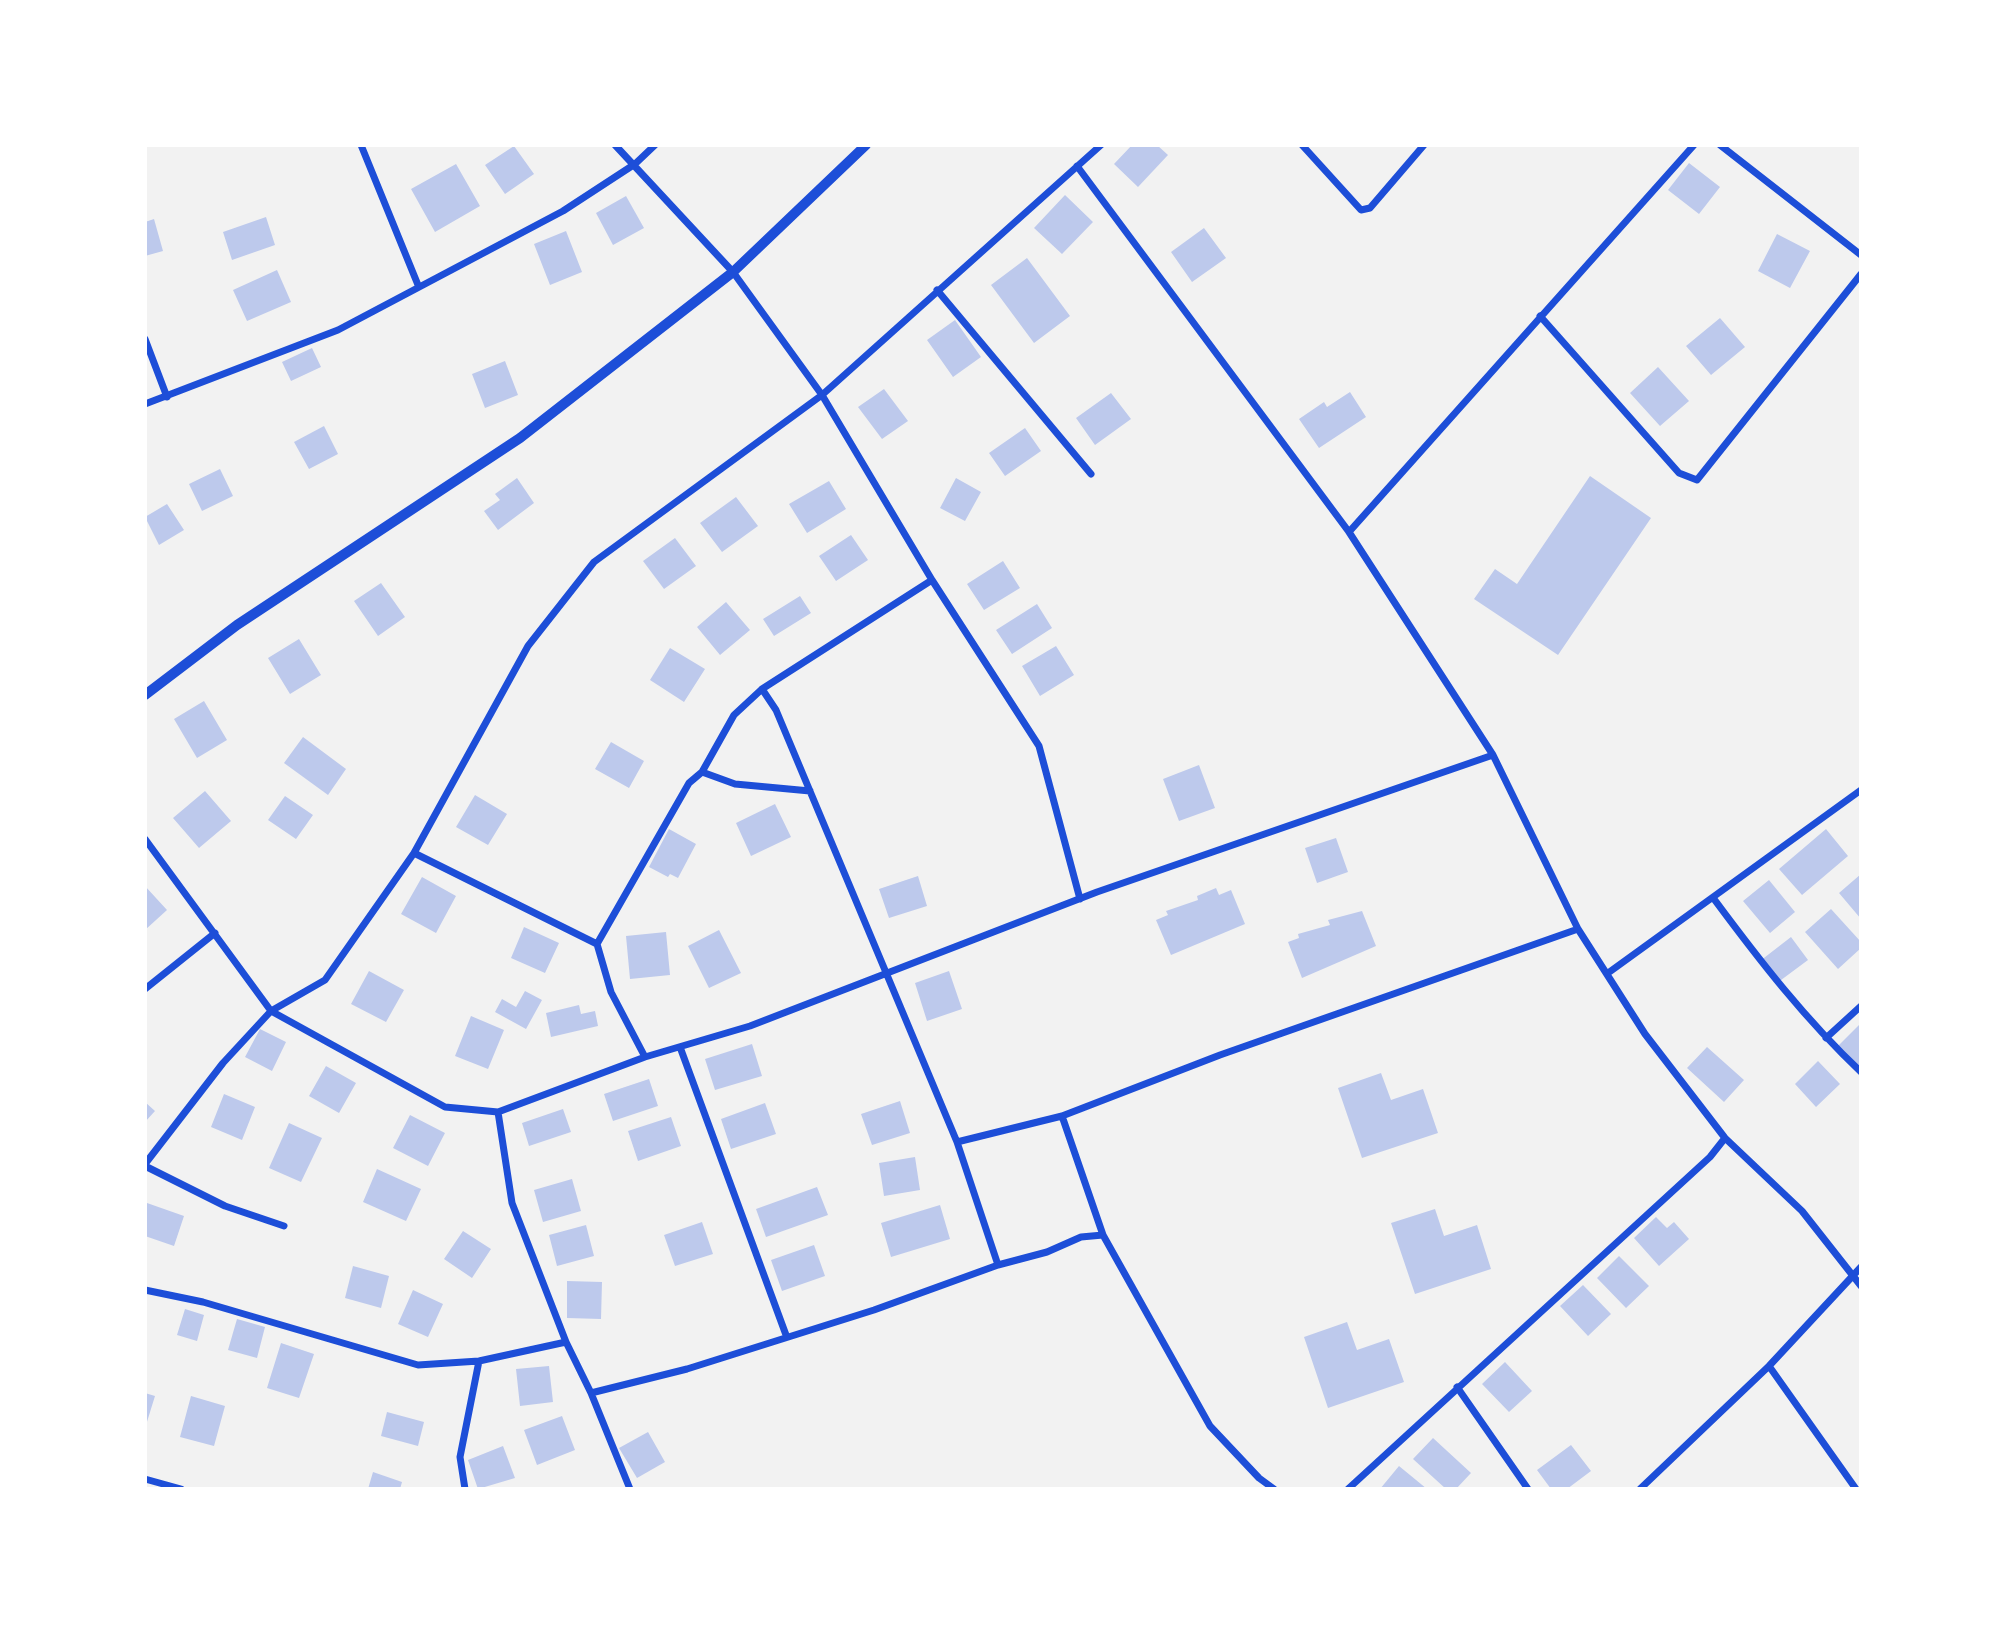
<!DOCTYPE html>
<html>
<head>
<meta charset="utf-8">
<style>
	body { margin:0 }
	#map { position:relative; width:2006px; height:1634px; overflow:hidden; background:#f2f2f2; font-family:Raleway,sans-serif }
	canvas { display:block }
	.frame { position:absolute; inset:0; border:147px solid #fff; pointer-events:none }
</style>
</head>
<body>
<div id="map">
<canvas width="2006" height="1634"></canvas>
<div class="frame"></div>
</div>
<script>
const ctx = document.querySelector('canvas').getContext('2d');
ctx.lineJoin = 'round';
function fillPath(path, color) { ctx.fillStyle = color; ctx.fill(path, 'evenodd'); }
function strokePath(path, color, width, dash) { ctx.strokeStyle = color; ctx.lineWidth = width; ctx.lineCap = dash ? 'butt' : 'round'; ctx.setLineDash(dash || []); ctx.stroke(path); }
const building = new Path2D(`
	M 1132,145 L 1157,145 L 1168,155 L 1138,187 L 1114,164 Z
	M 514,146 L 534,174 L 505,194 L 485,165 Z
	M 1689,163 L 1720,187 L 1699,214 L 1668,190 Z
	M 456,164 L 480,206 L 435,232 L 411,189 Z
	M 1065,195 L 1093,222 L 1062,254 L 1034,228 Z
	M 626,196 L 644,228 L 613,245 L 596,213 Z
	M 266,217 L 275,245 L 232,260 L 223,232 Z
	M 154,219 L 163,251 L 145,256 L 145,222 Z
	M 1204,228 L 1226,258 L 1192,282 L 1171,252 Z
	M 566,231 L 582,272 L 550,285 L 534,244 Z
	M 1777,234 L 1810,251 L 1790,288 L 1758,271 Z
	M 1027,258 L 1070,316 L 1034,343 L 991,285 Z
	M 277,270 L 291,302 L 247,321 L 233,290 Z
	M 1720,318 L 1745,347 L 1711,375 L 1686,346 Z
	M 955,320 L 981,357 L 953,377 L 927,340 Z
	M 312,348 L 321,367 L 291,381 L 282,362 Z
	M 505,361 L 518,395 L 485,408 L 472,374 Z
	M 1658,367 L 1689,401 L 1660,426 L 1630,393 Z
	M 884,389 L 908,421 L 882,439 L 858,407 Z
	M 1350,392 L 1366,417 L 1319,448 L 1299,419 L 1324,402 L 1327,407 Z
	M 1111,393 L 1131,419 L 1095,445 L 1076,418 Z
	M 324,426 L 338,454 L 309,469 L 294,442 Z
	M 1025,428 L 1041,451 L 1005,476 L 989,453 Z
	M 220,469 L 233,496 L 202,511 L 189,484 Z
	M 1590,476 L 1651,518 L 1558,655 L 1474,599 L 1495,569 L 1517,584 Z
	M 517,478 L 534,503 L 498,530 L 484,511 L 500,500 L 495,494 Z
	M 956,478 L 981,492 L 965,521 L 940,508 Z
	M 829,481 L 846,509 L 807,533 L 789,504 Z
	M 736,497 L 758,526 L 722,552 L 700,523 Z
	M 167,504 L 184,530 L 159,545 L 145,517 Z
	M 851,535 L 868,560 L 836,581 L 819,556 Z
	M 675,538 L 696,566 L 664,589 L 643,561 Z
	M 1003,561 L 1020,588 L 984,610 L 967,584 Z
	M 381,583 L 405,617 L 378,636 L 354,601 Z
	M 800,596 L 811,613 L 774,636 L 763,619 Z
	M 726,602 L 750,630 L 720,655 L 697,627 Z
	M 1037,604 L 1052,628 L 1012,654 L 996,630 Z
	M 299,639 L 321,675 L 290,694 L 268,658 Z
	M 1056,646 L 1074,675 L 1040,696 L 1022,666 Z
	M 670,648 L 705,669 L 684,702 L 650,680 Z
	M 204,701 L 227,740 L 197,758 L 174,719 Z
	M 303,737 L 346,769 L 328,795 L 284,763 Z
	M 611,742 L 644,761 L 629,788 L 595,769 Z
	M 1199,765 L 1215,808 L 1179,821 L 1163,779 Z
	M 205,791 L 231,821 L 199,848 L 173,818 Z
	M 475,795 L 507,814 L 488,845 L 456,827 Z
	M 285,796 L 313,815 L 296,839 L 268,820 Z
	M 775,804 L 791,837 L 751,856 L 736,823 Z
	M 669,829 L 696,844 L 678,878 L 670,874 L 668,877 L 649,867 Z
	M 1826,829 L 1848,856 L 1802,895 L 1779,869 Z
	M 1336,838 L 1348,872 L 1317,883 L 1305,848 Z
	M 1861,874 L 1861,919 L 1839,893 Z
	M 918,876 L 927,906 L 889,918 L 879,889 Z
	M 422,877 L 456,896 L 436,933 L 401,914 Z
	M 1769,880 L 1795,912 L 1770,933 L 1743,901 Z
	M 145,886 L 167,910 L 145,930 Z
	M 1216,888 L 1219,895 L 1231,890 L 1245,924 L 1171,955 L 1156,920 L 1168,915 L 1166,911 L 1198,900 L 1197,896 Z
	M 1831,909 L 1861,942 L 1861,948 L 1838,969 L 1805,932 Z
	M 1362,911 L 1376,946 L 1302,978 L 1288,942 L 1299,938 L 1298,934 L 1330,925 L 1328,920 Z
	M 524,927 L 559,943 L 545,973 L 511,958 Z
	M 719,930 L 741,973 L 709,988 L 688,946 Z
	M 666,932 L 670,975 L 630,979 L 626,936 Z
	M 1791,937 L 1808,960 L 1777,983 L 1760,961 Z
	M 369,971 L 404,990 L 386,1022 L 351,1004 Z
	M 949,971 L 962,1009 L 927,1021 L 915,983 Z
	M 525,991 L 542,1000 L 526,1029 L 495,1012 L 502,999 L 516,1007 Z
	M 579,1005 L 581,1014 L 595,1011 L 598,1026 L 551,1037 L 546,1013 Z
	M 471,1016 L 504,1030 L 488,1069 L 455,1056 Z
	M 1861,1023 L 1861,1069 L 1838,1046 Z
	M 260,1029 L 286,1042 L 272,1071 L 245,1057 Z
	M 752,1044 L 762,1076 L 715,1090 L 705,1059 Z
	M 1707,1047 L 1744,1080 L 1724,1102 L 1687,1068 Z
	M 1818,1061 L 1840,1084 L 1816,1107 L 1795,1084 Z
	M 326,1066 L 356,1083 L 339,1113 L 309,1096 Z
	M 1381,1073 L 1391,1100 L 1423,1089 L 1438,1133 L 1362,1158 L 1338,1088 Z
	M 649,1079 L 658,1106 L 613,1121 L 604,1094 Z
	M 224,1094 L 255,1107 L 242,1140 L 211,1127 Z
	M 900,1101 L 910,1133 L 872,1145 L 861,1114 Z
	M 145,1102 L 155,1111 L 145,1122 Z
	M 765,1103 L 776,1134 L 731,1149 L 721,1119 Z
	M 563,1109 L 571,1132 L 529,1146 L 522,1123 Z
	M 410,1115 L 445,1133 L 428,1166 L 393,1148 Z
	M 671,1117 L 681,1146 L 638,1161 L 628,1131 Z
	M 289,1123 L 322,1138 L 301,1182 L 269,1168 Z
	M 915,1157 L 920,1190 L 884,1196 L 879,1163 Z
	M 377,1169 L 421,1189 L 406,1221 L 363,1202 Z
	M 572,1179 L 581,1211 L 543,1222 L 534,1190 Z
	M 817,1187 L 828,1215 L 766,1237 L 756,1209 Z
	M 147,1203 L 184,1216 L 174,1246 L 145,1236 Z
	M 940,1205 L 950,1239 L 891,1257 L 881,1223 Z
	M 1435,1209 L 1444,1236 L 1477,1225 L 1491,1269 L 1415,1294 L 1391,1223 Z
	M 1656,1217 L 1667,1228 L 1674,1222 L 1689,1239 L 1659,1266 L 1634,1238 Z
	M 702,1222 L 713,1254 L 675,1266 L 664,1235 Z
	M 586,1225 L 594,1256 L 557,1266 L 549,1235 Z
	M 463,1231 L 491,1249 L 472,1278 L 444,1259 Z
	M 814,1245 L 825,1276 L 782,1291 L 771,1260 Z
	M 1619,1256 L 1649,1286 L 1626,1308 L 1597,1278 Z
	M 353,1266 L 389,1276 L 381,1308 L 345,1298 Z
	M 567,1281 L 602,1282 L 601,1319 L 567,1318 Z
	M 1583,1285 L 1611,1314 L 1588,1336 L 1560,1306 Z
	M 413,1290 L 443,1304 L 428,1337 L 398,1324 Z
	M 185,1309 L 204,1315 L 197,1341 L 177,1335 Z
	M 237,1319 L 265,1327 L 257,1358 L 228,1350 Z
	M 1347,1322 L 1357,1350 L 1389,1339 L 1404,1382 L 1328,1408 L 1304,1337 Z
	M 281,1343 L 314,1354 L 299,1398 L 267,1388 Z
	M 1505,1362 L 1532,1391 L 1509,1412 L 1482,1384 Z
	M 549,1366 L 553,1402 L 520,1406 L 516,1369 Z
	M 145,1393 L 155,1396 L 146,1425 L 145,1425 Z
	M 191,1396 L 225,1406 L 214,1446 L 180,1437 Z
	M 387,1412 L 424,1422 L 418,1446 L 381,1436 Z
	M 562,1416 L 575,1450 L 537,1465 L 524,1430 Z
	M 648,1432 L 665,1462 L 637,1478 L 619,1448 Z
	M 1433,1438 L 1471,1473 L 1456,1489 L 1446,1489 L 1413,1459 Z
	M 1571,1445 L 1591,1471 L 1567,1489 L 1551,1489 L 1537,1470 Z
	M 503,1446 L 515,1478 L 478,1489 L 468,1460 Z
	M 1399,1466 L 1427,1489 L 1380,1489 Z
	M 373,1472 L 402,1482 L 400,1489 L 368,1489 Z`);
const minor = new Path2D(`
	M 361,145 L 418,285
	M 615,145 L 733,272 L 822,395 L 932,580 L 1039,746 L 1080,899
	M 1302,145 L 1361,210 L 1370,208 L 1424,145
	M 1720,145 L 1861,255
	M 1077,166 L 1349,532 L 1493,755 L 1578,929 L 1645,1034 L 1725,1138 L 1802,1211 L 1861,1286
	M 937,290 L 1091,474
	M 1540,316 L 1679,473 L 1697,480 L 1861,274
	M 145,339 L 167,397
	M 145,404 L 338,330 L 563,211 L 635,164 L 655,145
	M 1349,532 L 1694,145
	M 762,689 L 776,710 L 957,1142 L 998,1265
	M 702,772 L 735,784 L 810,791
	M 145,839 L 271,1011 L 445,1107 L 498,1112 L 645,1057 L 750,1026 L 1097,892 L 1493,755
	M 414,853 L 597,944 L 611,992 L 645,1057
	M 1714,899 C 1760,961 1805,1019 1861,1072
	M 597,944 L 689,783 L 702,772 L 734,715 L 762,689 L 932,580
	M 1608,973 L 1861,790
	M 145,989 L 215,933
	M 1826,1038 L 1861,1006
	M 680,1047 L 786,1335
	M 498,1112 L 512,1203 L 566,1342 L 591,1393 L 630,1489
	M 1062,1116 L 1103,1235 L 1210,1426 L 1259,1478 L 1274,1489
	M 957,1142 L 1062,1116 L 1220,1055 L 1578,929
	M 145,1164 L 223,1063 L 271,1011 L 325,980 L 414,853 L 528,646 L 594,562 L 822,395 L 1101,145
	M 145,1166 L 225,1206 L 284,1226
	M 145,1290 L 203,1302 L 418,1365 L 479,1361 L 566,1342
	M 1769,1366 L 1856,1489
	M 1457,1387 L 1528,1489
	M 591,1393 L 687,1369 L 874,1310 L 998,1265 L 1047,1252 L 1081,1237 L 1103,1235
	M 145,1479 L 181,1489
	M 465,1489 L 460,1457 L 479,1361
	M 1348,1489 L 1710,1157 L 1725,1138
	M 1640,1489 L 1769,1366 L 1861,1267`);
const tertiary = new Path2D(`
	M 145,695 L 237,625 L 520,438 L 733,272 L 866,145`);
fillPath(building, '#bdc9ec');
strokePath(minor, '#1d4ed8', 7);
strokePath(tertiary, '#1d4ed8', 10);
</script>
</body>
</html>
